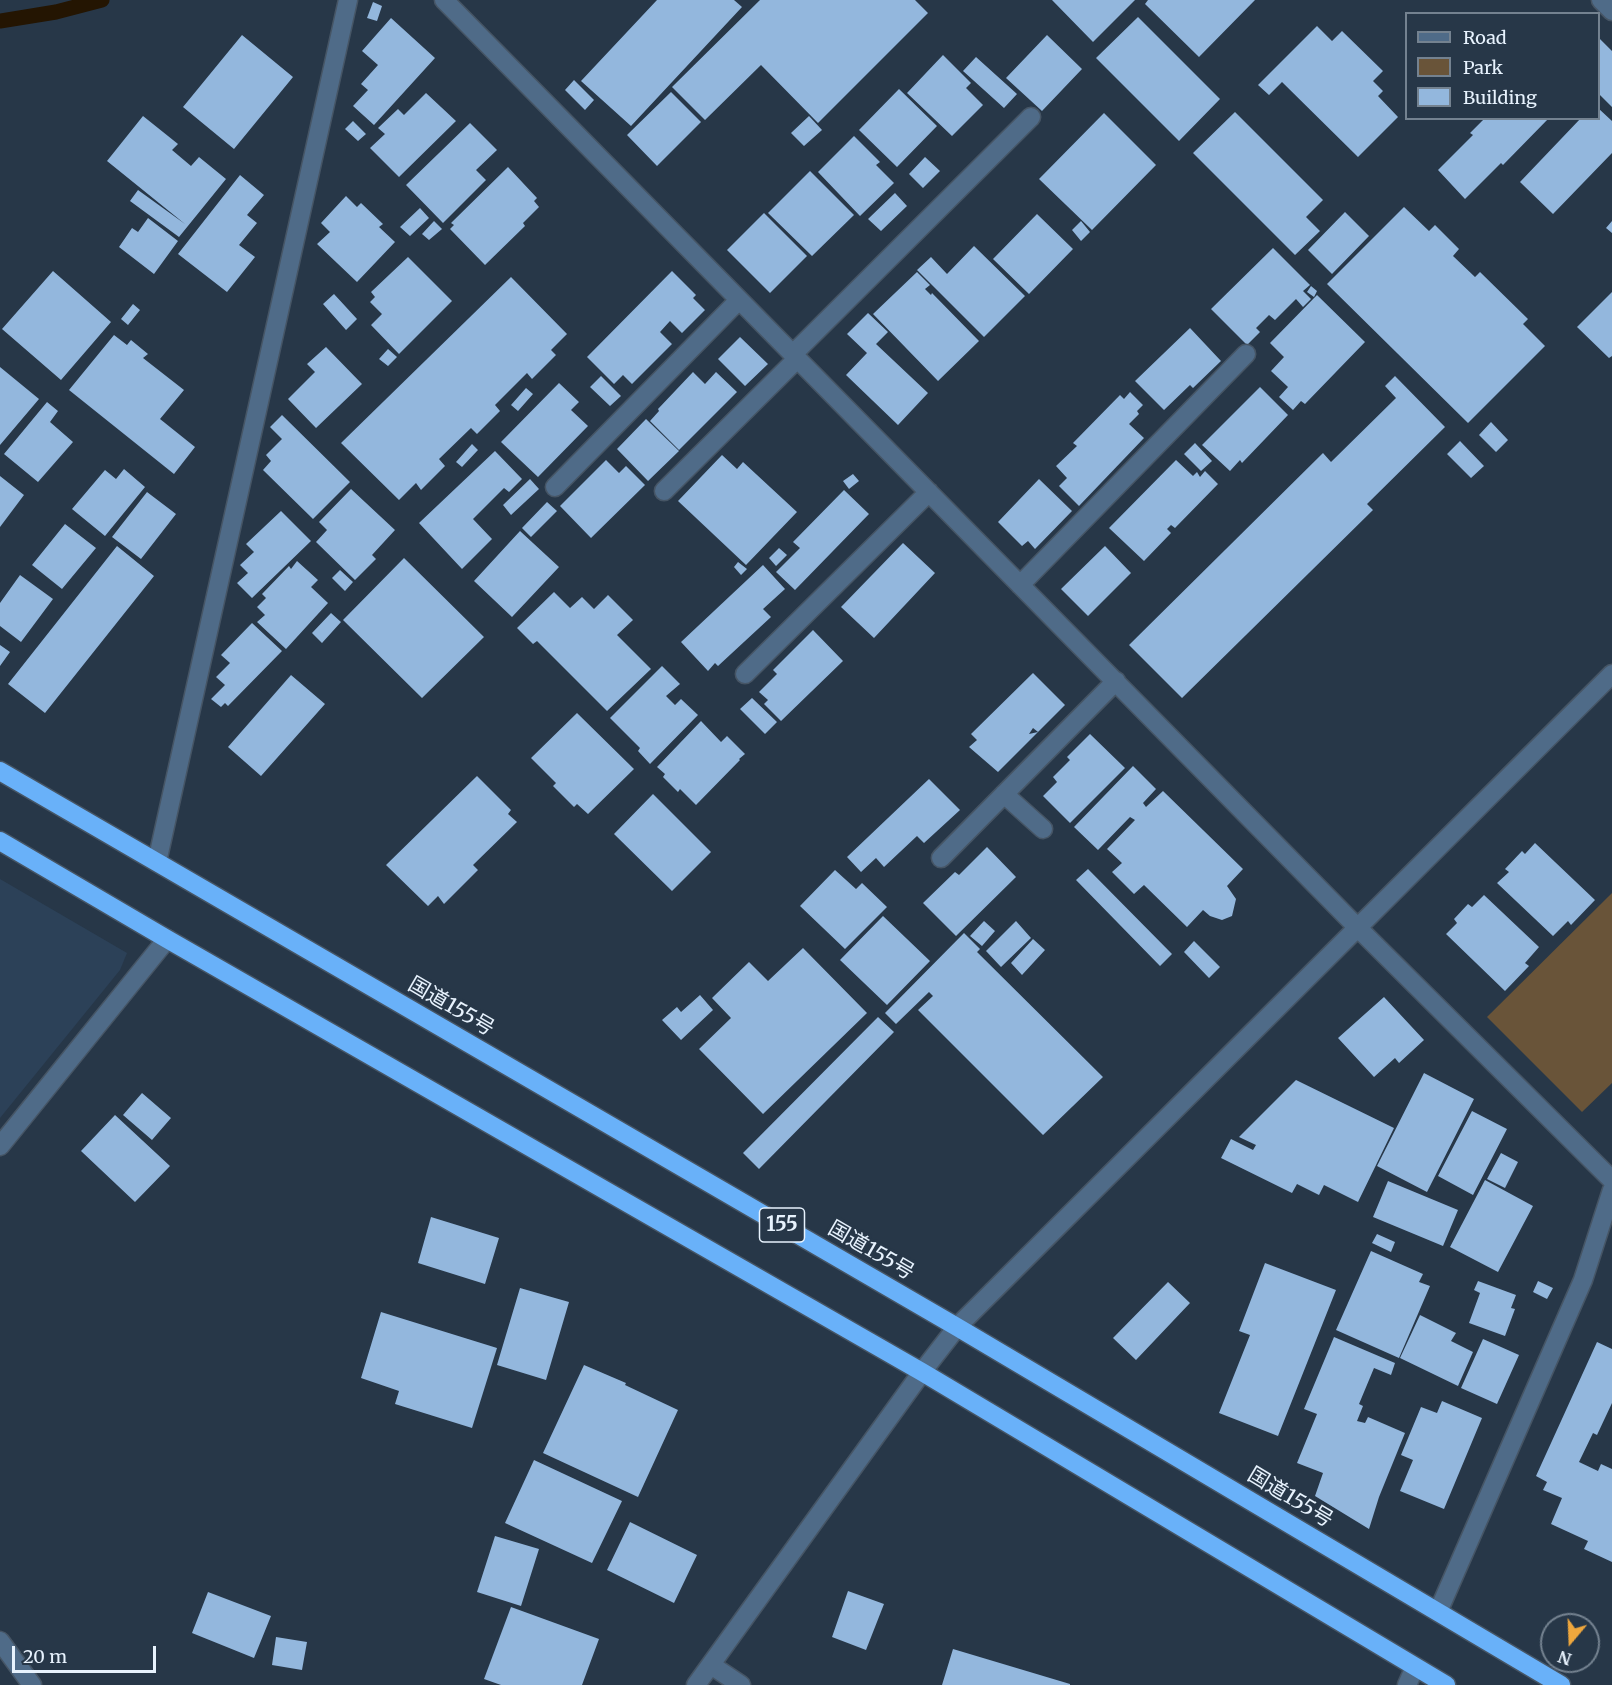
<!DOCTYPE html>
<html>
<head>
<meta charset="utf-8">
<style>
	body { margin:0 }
	#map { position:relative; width:1612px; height:1685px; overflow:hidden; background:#273748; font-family:Merriweather,serif }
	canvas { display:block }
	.legend { position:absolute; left:1405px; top:12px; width:195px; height:108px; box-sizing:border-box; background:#273748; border:2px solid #748290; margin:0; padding:8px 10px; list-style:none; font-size:18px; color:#e7f2fd }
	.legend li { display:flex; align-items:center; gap:12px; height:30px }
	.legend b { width:30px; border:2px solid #748290 }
	.north { position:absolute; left:1540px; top:1613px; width:60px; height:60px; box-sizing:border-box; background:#273748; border:2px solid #748290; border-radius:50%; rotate:199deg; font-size:16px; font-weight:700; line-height:24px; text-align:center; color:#e7f2fd }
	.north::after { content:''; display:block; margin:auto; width:21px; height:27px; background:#efa73d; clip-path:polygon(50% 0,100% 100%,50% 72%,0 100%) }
	.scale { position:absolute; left:12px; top:1646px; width:144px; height:27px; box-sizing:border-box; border:3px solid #e7f2fd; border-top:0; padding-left:8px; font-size:18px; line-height:21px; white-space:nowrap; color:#e7f2fd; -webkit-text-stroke:4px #273748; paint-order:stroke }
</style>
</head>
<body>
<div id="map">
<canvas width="1612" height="1685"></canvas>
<ul class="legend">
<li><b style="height:8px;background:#4f6b88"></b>Road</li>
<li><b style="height:16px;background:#695439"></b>Park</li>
<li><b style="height:16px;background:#93b7dd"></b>Building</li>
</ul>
<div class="north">N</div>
<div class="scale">20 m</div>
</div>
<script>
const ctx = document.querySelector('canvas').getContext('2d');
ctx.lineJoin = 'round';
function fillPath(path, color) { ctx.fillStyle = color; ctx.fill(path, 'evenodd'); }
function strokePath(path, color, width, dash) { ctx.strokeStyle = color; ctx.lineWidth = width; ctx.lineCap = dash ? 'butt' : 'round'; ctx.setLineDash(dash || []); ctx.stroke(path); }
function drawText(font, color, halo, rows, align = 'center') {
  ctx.font = font + ' Merriweather,"Noto Sans JP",serif'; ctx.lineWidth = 6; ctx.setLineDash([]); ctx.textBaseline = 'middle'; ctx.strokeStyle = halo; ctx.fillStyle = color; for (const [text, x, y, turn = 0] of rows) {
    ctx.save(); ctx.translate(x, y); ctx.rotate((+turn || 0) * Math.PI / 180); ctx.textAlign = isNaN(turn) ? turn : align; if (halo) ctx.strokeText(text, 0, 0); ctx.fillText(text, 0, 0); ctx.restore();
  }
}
const built = new Path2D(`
	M 0,879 L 127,953 L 120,970 L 0,1118 Z`);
const green = new Path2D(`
	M 1612,893 L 1612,1083 L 1582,1112 L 1487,1017 Z`);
const stream = new Path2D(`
	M 0,21 L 56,12 L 102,0`);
const building = new Path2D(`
	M 657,0 L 734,0 L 742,7 L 631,126 L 581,81 Z
	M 760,0 L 915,0 L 928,13 L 818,123 L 761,65 L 705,120 L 672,87 Z
	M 1052,0 L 1135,0 L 1093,42 Z
	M 1148,0 L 1255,0 L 1199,57 L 1145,4 Z
	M 373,2 L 382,6 L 377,21 L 367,18 Z
	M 1138,17 L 1220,99 L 1179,141 L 1096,58 Z
	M 391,18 L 435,58 L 374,125 L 353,106 L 368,90 L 361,84 L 378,65 L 362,51 Z
	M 1317,26 L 1332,41 L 1342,31 L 1383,71 L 1373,81 L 1383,91 L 1378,96 L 1398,117 L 1358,157 L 1282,82 L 1269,95 L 1258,85 Z
	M 242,35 L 293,77 L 234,149 L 183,107 Z
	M 1047,35 L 1082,69 L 1042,111 L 1006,78 Z
	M 1598,37 L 1612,51 L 1612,107 L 1598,93 Z
	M 943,55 L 971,83 L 966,88 L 983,105 L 952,136 L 907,93 Z
	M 976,57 L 1017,94 L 1004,108 L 963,71 Z
	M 574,80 L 594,100 L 585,110 L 565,90 Z
	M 899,89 L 937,126 L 897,167 L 859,130 Z
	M 671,92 L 701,122 L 657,166 L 627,135 Z
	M 426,93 L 456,121 L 399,177 L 370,148 L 385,134 L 378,128 L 398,109 L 404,115 Z
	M 1598,108 L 1612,121 L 1612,153 L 1553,214 L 1520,182 L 1581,118 L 1598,118 Z
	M 1235,112 L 1323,200 L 1306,217 L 1320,231 L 1295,255 L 1193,153 Z
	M 1104,113 L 1156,165 L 1092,230 L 1039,179 Z
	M 143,116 L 178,144 L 172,150 L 191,166 L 199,157 L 226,179 L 179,237 L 130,201 L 138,190 L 185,224 L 107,161 Z
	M 809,116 L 822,130 L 804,146 L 791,133 Z
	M 1485,118 L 1549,118 L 1503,165 L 1501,163 L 1465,199 L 1438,170 L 1473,135 L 1470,133 Z
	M 353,121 L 366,134 L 358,141 L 345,129 Z
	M 470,123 L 497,150 L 476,170 L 486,180 L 443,223 L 406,185 Z
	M 854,136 L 880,162 L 876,165 L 894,183 L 860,216 L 818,172 Z
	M 925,157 L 940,171 L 923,188 L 909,174 Z
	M 508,167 L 537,198 L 534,201 L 539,207 L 523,223 L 525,226 L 485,265 L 450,229 L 454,225 L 451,223 Z
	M 810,171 L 854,215 L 812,256 L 768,213 Z
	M 240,175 L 264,195 L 247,215 L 257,223 L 239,245 L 255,257 L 227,292 L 178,254 Z
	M 895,193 L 907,206 L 881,231 L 868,219 Z
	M 346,196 L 357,207 L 361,203 L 383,224 L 379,227 L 395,242 L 357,282 L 317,244 L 330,232 L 321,223 Z
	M 1404,207 L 1429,231 L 1435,225 L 1459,249 L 1453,256 L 1475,277 L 1480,272 L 1528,319 L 1523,324 L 1545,346 L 1468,423 L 1327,284 Z
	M 420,208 L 429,218 L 410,236 L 400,227 Z
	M 1345,212 L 1369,236 L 1332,274 L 1308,250 Z
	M 764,213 L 807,256 L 770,293 L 727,250 Z
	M 1037,214 L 1073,249 L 1029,294 L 993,259 Z
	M 148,218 L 178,241 L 154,274 L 119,247 L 132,228 L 138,232 Z
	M 434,221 L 442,229 L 429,240 L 422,234 Z
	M 1081,221 L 1090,232 L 1081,241 L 1072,230 Z
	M 1612,221 L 1612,233 L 1606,228 Z
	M 974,246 L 1025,296 L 984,337 L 917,270 L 931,257 L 947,274 Z
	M 1273,248 L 1310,285 L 1303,291 L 1311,299 L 1303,307 L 1296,299 L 1275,320 L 1269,315 L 1256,328 L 1260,332 L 1247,345 L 1211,309 Z
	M 408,257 L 452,301 L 399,354 L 371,325 L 382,314 L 370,302 L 375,297 L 371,292 Z
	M 53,271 L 111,322 L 61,380 L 2,329 Z
	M 672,271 L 696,295 L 693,298 L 705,310 L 682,333 L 670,321 L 660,332 L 672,344 L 632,384 L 623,375 L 614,384 L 587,357 Z
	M 917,272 L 930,285 L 925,289 L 931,295 L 932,293 L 979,341 L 938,381 L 873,314 Z
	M 511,277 L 567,334 L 551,350 L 556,355 L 532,379 L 527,373 L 495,405 L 500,411 L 477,434 L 471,428 L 439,459 L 445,466 L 421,490 L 416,483 L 399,500 L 341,443 Z
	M 1311,286 L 1317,291 L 1314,297 L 1307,292 Z
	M 1612,292 L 1612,356 L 1609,358 L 1577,327 Z
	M 334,294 L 357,319 L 346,330 L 323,304 Z
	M 1317,295 L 1365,342 L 1305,404 L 1301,401 L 1293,410 L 1279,397 L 1288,387 L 1271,371 L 1284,357 L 1270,343 Z
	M 133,304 L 140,310 L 128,325 L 121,319 Z
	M 868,313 L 888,332 L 876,344 L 928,393 L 898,425 L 846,375 L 867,353 L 847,334 Z
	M 1190,328 L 1221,361 L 1193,388 L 1190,385 L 1164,410 L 1135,381 Z
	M 114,335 L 127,345 L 131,340 L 148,354 L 143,358 L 184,390 L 160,419 L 195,447 L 174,474 L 69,390 Z
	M 740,337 L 768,364 L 745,386 L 718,359 Z
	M 326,347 L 362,384 L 316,428 L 288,399 L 315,372 L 307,364 Z
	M 388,349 L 397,357 L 388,366 L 379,359 Z
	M 0,367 L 39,399 L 0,445 Z
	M 693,372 L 705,384 L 716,372 L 737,392 L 679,450 L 650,421 L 659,411 L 658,409 Z
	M 601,376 L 621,396 L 610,406 L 590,387 Z
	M 1395,376 L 1445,427 L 1367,504 L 1373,510 L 1182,698 L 1129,645 L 1323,453 L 1331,462 L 1396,398 L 1385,386 Z
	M 559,383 L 579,402 L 571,410 L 588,426 L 538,477 L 501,442 Z
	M 1260,387 L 1288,415 L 1242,463 L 1240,460 L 1230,471 L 1202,445 Z
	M 526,388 L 533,394 L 518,411 L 511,405 Z
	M 1130,392 L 1143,405 L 1137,411 L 1139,414 L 1129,424 L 1144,438 L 1079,506 L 1059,486 L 1067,478 L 1056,466 L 1077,446 L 1073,443 L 1120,395 L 1124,399 Z
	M 47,402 L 58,411 L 50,422 L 73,442 L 38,482 L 4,454 Z
	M 282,415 L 350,482 L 313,519 L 263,470 L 271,461 L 266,455 L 282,439 L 270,427 Z
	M 646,419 L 679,451 L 648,481 L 617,449 Z
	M 1491,422 L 1508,440 L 1496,452 L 1479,435 Z
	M 1460,441 L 1484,466 L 1471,478 L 1447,454 Z
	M 1195,443 L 1212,461 L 1201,471 L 1184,454 Z
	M 472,444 L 478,450 L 462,467 L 456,462 Z
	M 495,451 L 522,479 L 509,492 L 504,488 L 473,519 L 492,539 L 462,569 L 419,523 Z
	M 722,455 L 737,469 L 743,462 L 797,512 L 746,565 L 678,501 Z
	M 606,460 L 619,473 L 626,466 L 645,485 L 591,538 L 560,506 Z
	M 1176,460 L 1193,476 L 1197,472 L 1200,477 L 1205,471 L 1218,484 L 1175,528 L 1171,525 L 1167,529 L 1171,533 L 1144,561 L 1109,528 Z
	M 124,469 L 145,487 L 105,536 L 72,509 L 105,470 L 116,479 Z
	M 853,474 L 859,481 L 849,489 L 843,481 Z
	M 0,476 L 24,495 L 0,527 Z
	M 530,479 L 539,489 L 511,515 L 503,505 Z
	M 1039,479 L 1072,511 L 1035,549 L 1028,541 L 1022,546 L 998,522 Z
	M 351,489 L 395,530 L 372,555 L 376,559 L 355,580 L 316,542 L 327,530 L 319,522 Z
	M 844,490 L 869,514 L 795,590 L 776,572 L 800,548 L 793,542 Z
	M 147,492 L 176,514 L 141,559 L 112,537 Z
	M 547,502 L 557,511 L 531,537 L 522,528 Z
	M 281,511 L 311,541 L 252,598 L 237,583 L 248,573 L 240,565 L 254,552 L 246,544 Z
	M 65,524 L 96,548 L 62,589 L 32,565 Z
	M 520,531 L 559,567 L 512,617 L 474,581 Z
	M 903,543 L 935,573 L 874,638 L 841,607 Z
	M 117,546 L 154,576 L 45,713 L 8,684 Z
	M 1105,546 L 1131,573 L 1088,616 L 1061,589 Z
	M 779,548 L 787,555 L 776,566 L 769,558 Z
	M 404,558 L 484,637 L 422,698 L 343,620 Z
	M 297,561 L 318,580 L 311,587 L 328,603 L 286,649 L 257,622 L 265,615 L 257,607 L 266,598 L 262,594 L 289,566 L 291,569 Z
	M 738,562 L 747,569 L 741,575 L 734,567 Z
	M 763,565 L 785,589 L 763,609 L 771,617 L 718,666 L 715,663 L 708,671 L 681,642 Z
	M 340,570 L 353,582 L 345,591 L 332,578 Z
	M 20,575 L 53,599 L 21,642 L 0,626 L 0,603 Z
	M 554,592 L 570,608 L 582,597 L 594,609 L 608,595 L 633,620 L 617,635 L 651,669 L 607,711 L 537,641 L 533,644 L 517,628 Z
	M 331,613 L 341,622 L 322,643 L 312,633 Z
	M 252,623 L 282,651 L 228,706 L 225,703 L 221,707 L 211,699 L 225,685 L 216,677 L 230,663 L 221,655 Z
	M 813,630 L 843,661 L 781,721 L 764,704 L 768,700 L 759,692 L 777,674 L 773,670 Z
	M 0,645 L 10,652 L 0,666 Z
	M 662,666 L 680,684 L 666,696 L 675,705 L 681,699 L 698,715 L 650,764 L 638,751 L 640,748 L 610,718 Z
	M 1033,673 L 1065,705 L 1038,732 L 1033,728 L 1029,734 L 1038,732 L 998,772 L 969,747 L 977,740 L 971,734 Z
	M 291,675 L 325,704 L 261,776 L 228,747 Z
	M 752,698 L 777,722 L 765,734 L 740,709 Z
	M 577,713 L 634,769 L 588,814 L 577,804 L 574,807 L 553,786 L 556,783 L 531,758 Z
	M 701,721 L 721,742 L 727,736 L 745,754 L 739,759 L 740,760 L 696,805 L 680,789 L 678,792 L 663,777 L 665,774 L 657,767 Z
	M 1090,734 L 1125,768 L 1070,823 L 1043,796 L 1057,782 L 1053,777 L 1070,760 L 1067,757 Z
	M 1133,766 L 1156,789 L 1143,803 L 1146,807 L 1163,791 L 1243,869 L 1227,886 L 1236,899 L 1232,916 L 1222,920 L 1210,916 L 1203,910 L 1187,927 L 1144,885 L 1134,894 L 1112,872 L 1122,863 L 1107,849 L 1135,820 L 1130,817 L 1098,850 L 1074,827 Z
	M 477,776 L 511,810 L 508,814 L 517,822 L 473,865 L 478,870 L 444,904 L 438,896 L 428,906 L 386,865 Z
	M 929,779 L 960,810 L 924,843 L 917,836 L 884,867 L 876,858 L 861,872 L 847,857 Z
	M 653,794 L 711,852 L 672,891 L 614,834 Z
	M 1535,843 L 1595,900 L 1571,925 L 1568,921 L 1553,936 L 1497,883 L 1509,872 L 1505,869 L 1522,851 L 1525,854 Z
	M 987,847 L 1016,877 L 956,936 L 923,903 L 955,872 L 959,875 Z
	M 1088,869 L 1172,954 L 1160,966 L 1076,880 Z
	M 835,870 L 856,889 L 862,883 L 887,907 L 845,949 L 800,906 Z
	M 1484,895 L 1539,947 L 1525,963 L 1529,966 L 1505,991 L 1446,934 L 1457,923 L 1454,919 L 1468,904 L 1472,907 Z
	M 883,916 L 930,961 L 887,1005 L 840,960 Z
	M 984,921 L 995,931 L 982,946 L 970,936 Z
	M 1016,921 L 1031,938 L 1001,967 L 986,951 Z
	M 964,933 L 980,949 L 977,952 L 1103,1077 L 1043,1135 L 918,1010 L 933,996 L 929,992 L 896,1024 L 885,1013 Z
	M 1033,939 L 1045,950 L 1022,975 L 1011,963 Z
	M 1194,941 L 1220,967 L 1209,978 L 1184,952 Z
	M 803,948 L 867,1013 L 763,1114 L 699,1049 L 731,1018 L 712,998 L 749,962 L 768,981 Z
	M 700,995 L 713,1010 L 681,1040 L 662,1020 L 677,1007 L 681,1012 Z
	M 1384,997 L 1424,1040 L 1399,1063 L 1395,1058 L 1374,1077 L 1338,1038 Z
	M 878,1017 L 894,1032 L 759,1169 L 743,1153 Z
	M 1424,1073 L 1474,1099 L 1427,1192 L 1377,1166 Z
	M 1296,1080 L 1394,1128 L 1358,1202 L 1324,1185 L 1319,1195 L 1297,1184 L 1292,1193 L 1221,1158 L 1231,1139 L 1253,1150 L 1256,1145 L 1239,1137 Z
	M 142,1093 L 171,1118 L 152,1140 L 123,1115 Z
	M 1472,1111 L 1507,1129 L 1473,1195 L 1438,1176 Z
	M 115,1115 L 170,1166 L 135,1202 L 81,1151 Z
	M 1501,1153 L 1518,1162 L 1505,1188 L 1487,1179 Z
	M 1485,1180 L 1533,1206 L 1498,1272 L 1450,1247 Z
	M 1388,1181 L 1458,1210 L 1443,1246 L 1373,1217 Z
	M 431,1217 L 499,1238 L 485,1284 L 418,1263 Z
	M 1377,1234 L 1395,1242 L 1391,1252 L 1372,1243 Z
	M 1371,1251 L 1423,1274 L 1419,1282 L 1430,1286 L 1399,1358 L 1336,1330 Z
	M 1265,1263 L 1336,1290 L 1278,1436 L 1219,1413 L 1250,1335 L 1239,1331 Z
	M 1478,1281 L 1516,1295 L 1511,1308 L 1515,1309 L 1505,1336 L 1469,1323 L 1480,1293 L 1474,1290 Z
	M 1538,1281 L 1553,1288 L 1547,1299 L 1533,1292 Z
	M 1168,1282 L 1190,1303 L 1136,1360 L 1113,1338 Z
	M 520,1288 L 569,1302 L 546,1380 L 497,1365 Z
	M 381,1312 L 497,1348 L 472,1428 L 395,1404 L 399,1391 L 361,1378 Z
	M 1420,1315 L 1456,1333 L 1451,1341 L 1473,1352 L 1458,1386 L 1400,1358 Z
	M 1334,1337 L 1395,1363 L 1391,1375 L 1374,1368 L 1359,1404 L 1363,1406 L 1357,1421 L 1365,1423 L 1368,1417 L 1405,1433 L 1379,1497 L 1369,1529 L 1315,1496 L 1323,1473 L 1297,1463 L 1317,1414 L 1304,1409 Z
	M 1483,1339 L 1519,1355 L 1497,1404 L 1461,1388 Z
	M 1597,1342 L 1612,1349 L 1612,1403 L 1597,1435 L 1593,1433 L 1579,1462 L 1598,1471 L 1601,1464 L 1612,1469 L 1612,1562 L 1584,1549 L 1588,1541 L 1551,1524 L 1562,1498 L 1543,1490 L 1547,1482 L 1536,1476 Z
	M 584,1365 L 626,1383 L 625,1385 L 678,1410 L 638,1497 L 543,1453 Z
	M 1442,1401 L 1482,1418 L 1444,1509 L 1400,1491 L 1413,1460 L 1401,1455 L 1421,1407 L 1437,1413 Z
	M 534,1460 L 622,1501 L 592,1563 L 505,1523 Z
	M 630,1522 L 697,1555 L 674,1603 L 607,1570 Z
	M 495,1536 L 539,1549 L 521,1606 L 477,1592 Z
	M 848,1591 L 884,1604 L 866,1650 L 832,1637 Z
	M 208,1592 L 271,1616 L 254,1658 L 192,1633 Z
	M 511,1607 L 599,1639 L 582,1685 L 501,1685 L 484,1679 Z
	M 276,1637 L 307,1642 L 302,1670 L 272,1665 Z
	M 953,1649 L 1070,1684 L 1070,1685 L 942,1685 Z`);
const minor = new Path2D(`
	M 444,0 L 1358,928 L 1612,1180
	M 1601,0 L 1612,11
	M 793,354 L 1031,117
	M 555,487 L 739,300
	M 664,491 L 797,359
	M 1020,585 L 1246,354
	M 745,674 L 929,492
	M 1004,794 L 1043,829
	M 941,858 L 1116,681
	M 157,862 L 348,0
	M 0,1146 L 167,939
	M 1438,1612 L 1583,1280 L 1612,1190
	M 0,1641 L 32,1685
	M 711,1665 L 741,1685
	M 696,1685 L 922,1372 L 957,1327 L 1612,674
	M 1407,1685 L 1415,1667`);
const highway = new Path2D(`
	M 0,771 L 957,1327 L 1561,1685
	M 0,841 L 167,939 L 922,1372 L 1446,1685`);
const shields = [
	[782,1225,45]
];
const shieldNames = [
	["155",782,1225]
];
const streetNames = [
	["国道155号",451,1007,30],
	["国道155号",871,1251,30],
	["国道155号",1290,1498,31]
];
fillPath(built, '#2c4158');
fillPath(green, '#695439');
strokePath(stream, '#241502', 15);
fillPath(building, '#93b7dd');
strokePath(minor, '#465565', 21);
strokePath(highway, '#465565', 21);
strokePath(minor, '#4f6b88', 18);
strokePath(highway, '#69b1f9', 18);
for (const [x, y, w] of shields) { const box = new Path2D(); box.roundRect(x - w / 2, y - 17, w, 34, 4.5); ctx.fillStyle = '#273748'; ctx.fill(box); strokePath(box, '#e7f2fd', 1.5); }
drawText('bold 20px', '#e7f2fd', null, shieldNames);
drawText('21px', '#e7f2fd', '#273748', streetNames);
</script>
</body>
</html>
